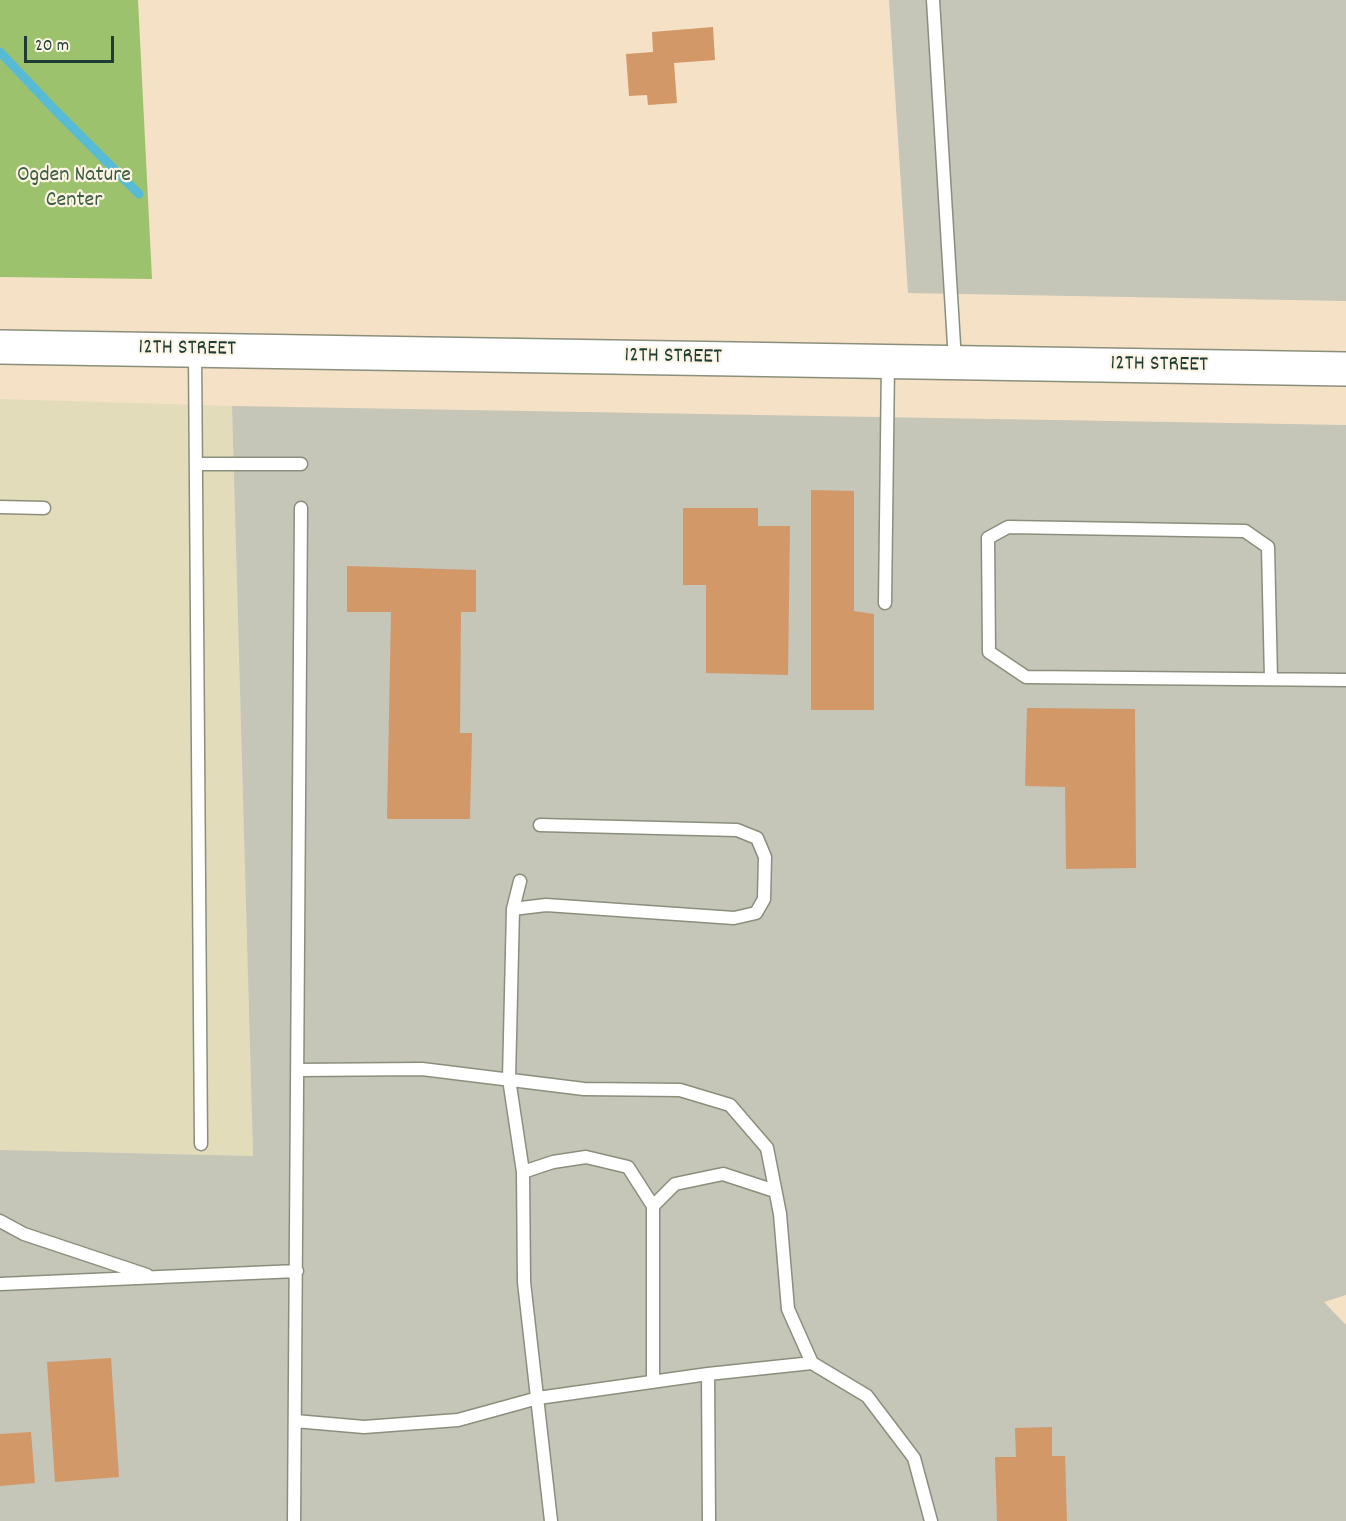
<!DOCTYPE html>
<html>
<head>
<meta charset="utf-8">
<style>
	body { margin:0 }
	#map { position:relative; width:1346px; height:1521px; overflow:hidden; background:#f5e1c5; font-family:Dekko,sans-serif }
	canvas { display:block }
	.scale { position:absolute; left:24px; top:36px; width:90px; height:27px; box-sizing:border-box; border:3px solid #1f3d34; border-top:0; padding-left:8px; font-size:18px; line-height:21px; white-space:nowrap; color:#1f3d34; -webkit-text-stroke:4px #fcf5e5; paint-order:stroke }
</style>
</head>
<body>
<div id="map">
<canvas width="1346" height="1521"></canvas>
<div class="scale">20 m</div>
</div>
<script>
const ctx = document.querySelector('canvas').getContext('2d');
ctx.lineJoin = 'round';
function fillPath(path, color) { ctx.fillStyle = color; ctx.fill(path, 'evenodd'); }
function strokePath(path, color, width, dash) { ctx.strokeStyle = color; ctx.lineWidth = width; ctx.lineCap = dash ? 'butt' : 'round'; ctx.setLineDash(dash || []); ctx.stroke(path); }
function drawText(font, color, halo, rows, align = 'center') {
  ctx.font = font + ' Dekko,sans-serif'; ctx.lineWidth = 4.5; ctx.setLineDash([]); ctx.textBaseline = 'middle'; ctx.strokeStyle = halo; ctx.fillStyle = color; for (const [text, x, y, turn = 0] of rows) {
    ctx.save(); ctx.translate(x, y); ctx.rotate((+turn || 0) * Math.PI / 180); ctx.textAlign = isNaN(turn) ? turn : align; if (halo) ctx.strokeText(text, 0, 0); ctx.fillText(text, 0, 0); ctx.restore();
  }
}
const built = new Path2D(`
	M 0,399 L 232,406 L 253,1156 L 0,1150 Z`);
const industrial = new Path2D(`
	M 889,0 L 1346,0 L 1346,301 L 908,293 Z
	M 232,406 L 1346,425 L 1346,1295 L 1324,1302 L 1346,1325 L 1346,1521 L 0,1521 L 0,1150 L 253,1156 Z`);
const green = new Path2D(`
	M 0,0 L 138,0 L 152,279 L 0,277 Z`);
const stream = new Path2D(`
	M 0,52 L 56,111 L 139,194`);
const building = new Path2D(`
	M 713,27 L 715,60 L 674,63 L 677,103 L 648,105 L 647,95 L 629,96 L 626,54 L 653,52 L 652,32 Z
	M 811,490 L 854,491 L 854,611 L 874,614 L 874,710 L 811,710 Z
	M 683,508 L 758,508 L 758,526 L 790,526 L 788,675 L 706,673 L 706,585 L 683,585 Z
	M 347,566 L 476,570 L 476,612 L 461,612 L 460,733 L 472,733 L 470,819 L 387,819 L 391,612 L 347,612 Z
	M 1027,708 L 1135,709 L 1136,868 L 1066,869 L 1065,787 L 1025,786 Z
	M 111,1358 L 119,1477 L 55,1482 L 47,1362 Z
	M 1052,1427 L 1052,1456 L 1065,1456 L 1067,1521 L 997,1521 L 995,1457 L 1016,1457 L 1015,1428 Z
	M 31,1432 L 35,1483 L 0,1486 L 0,1434 Z`);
const service = new Path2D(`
	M 933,0 L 955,361
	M 195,352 L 201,1144
	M 197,464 L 301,464
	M 0,507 L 44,508
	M 885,603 L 888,363
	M 1271,679 L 1268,547 L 1245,531 L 1008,527 L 988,538 L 989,652 L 1026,677 L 1346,680
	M 520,881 L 513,909 L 509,1079 L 523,1172 L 524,1282 L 551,1521
	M 513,909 L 546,905 L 734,918 L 756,913 L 764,899 L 765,857 L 757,838 L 737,830 L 540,825
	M 298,1070 L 422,1069 L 584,1089 L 680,1090 L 730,1105 L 767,1148 L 780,1214 L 788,1309 L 812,1363
	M 523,1172 L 553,1162 L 586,1157 L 628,1167 L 653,1206 L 653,1382
	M 653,1206 L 675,1184 L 723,1174 L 775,1191
	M 0,1221 L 24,1234 L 147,1275
	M 0,1284 L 297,1271
	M 708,1374 L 709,1521
	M 295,1421 L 364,1427 L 458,1420 L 538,1398 L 708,1374 L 812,1363 L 867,1396 L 914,1458 L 931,1521
	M 294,1521 L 301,508`);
const primary = new Path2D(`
	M 0,347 L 1346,369`);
const parkNames = [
	["Ogden Nature",74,177],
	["Center",74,202]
];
const streetNames = [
	["12TH STREET",187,350,1],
	["12TH STREET",673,358,1],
	["12TH STREET",1159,366,1]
];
fillPath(built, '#e2dcba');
fillPath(industrial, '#c5c5b8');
fillPath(green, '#9cc26d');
strokePath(stream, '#58bbd6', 9);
fillPath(building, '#d29868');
strokePath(service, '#8a8f7c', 15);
strokePath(primary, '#8a8f7c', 36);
strokePath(service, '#fff', 12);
strokePath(primary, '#fff', 33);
drawText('22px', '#3e5e42', '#fcf5e5', parkNames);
drawText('22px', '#1f3d34', '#fcf5e5', streetNames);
</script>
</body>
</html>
